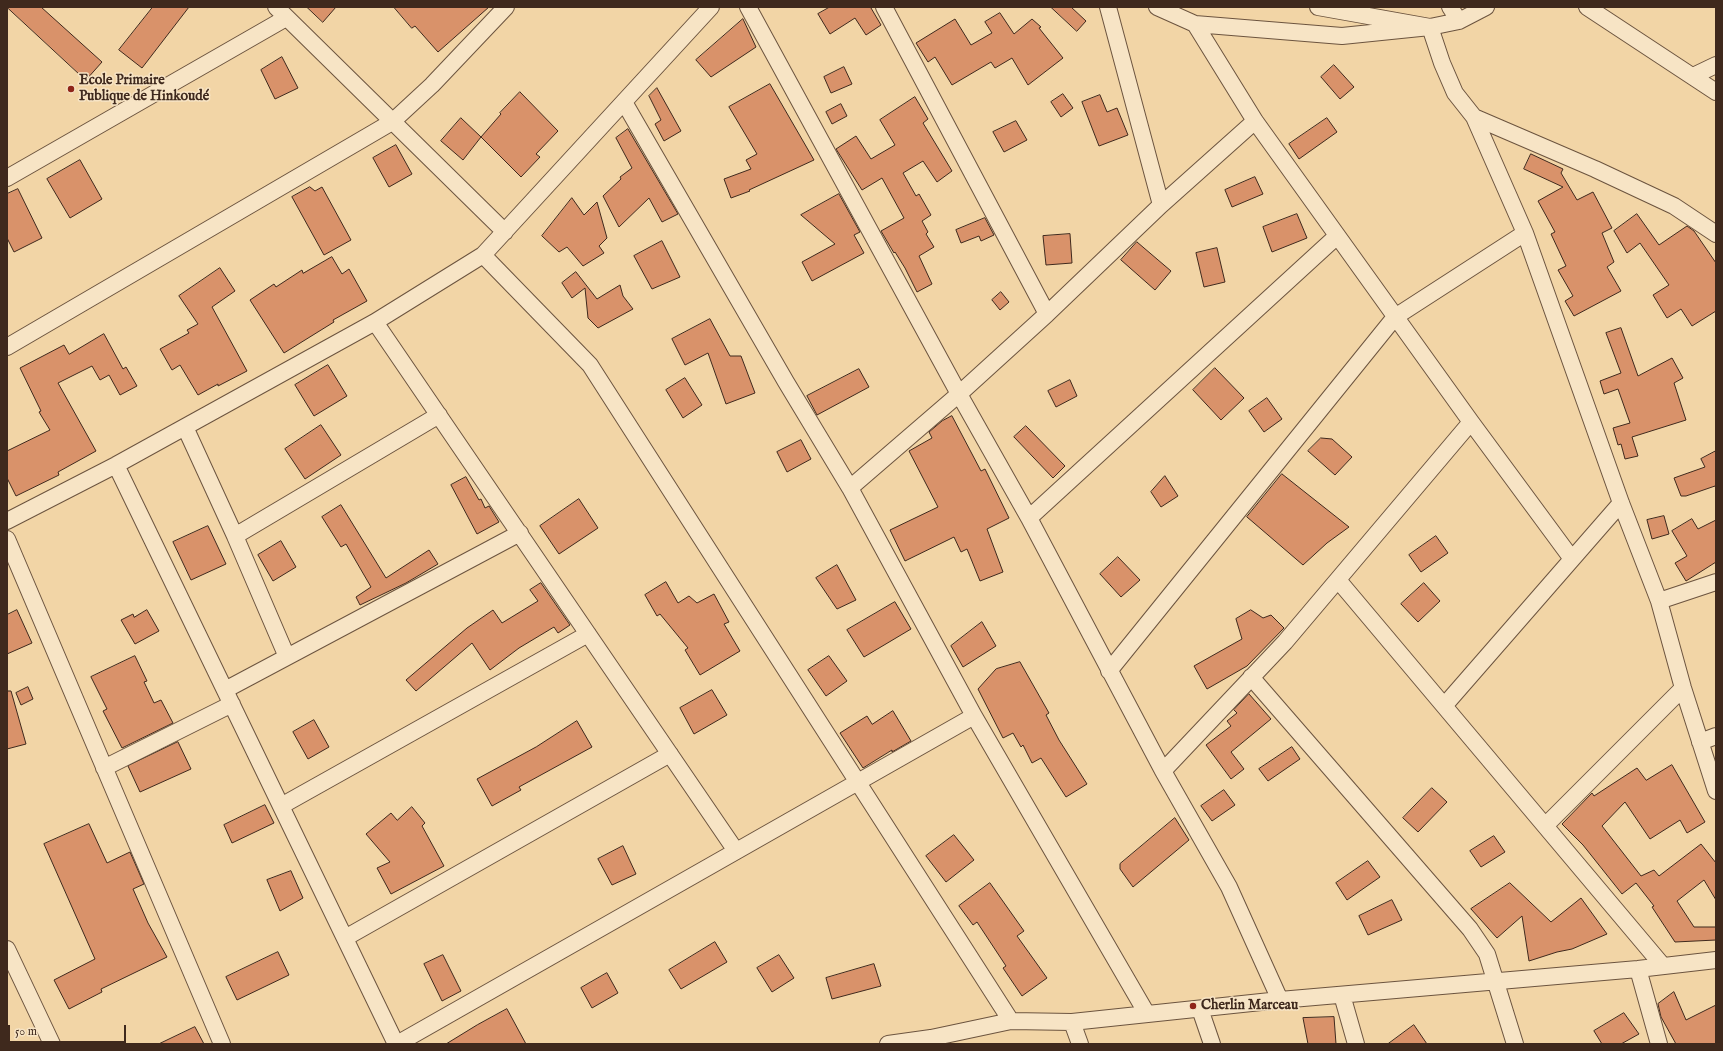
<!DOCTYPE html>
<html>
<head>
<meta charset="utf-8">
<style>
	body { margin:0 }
	#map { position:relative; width:1723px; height:1051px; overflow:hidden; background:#f2d5a6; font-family:"IM FELL English",serif }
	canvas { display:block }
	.frame { position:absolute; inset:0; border:8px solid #3f291d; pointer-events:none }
	.scale { position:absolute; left:8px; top:1025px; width:118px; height:18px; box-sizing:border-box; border:2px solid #3f291d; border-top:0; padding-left:5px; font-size:12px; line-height:14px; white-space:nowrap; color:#3f291d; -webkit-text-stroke:3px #f7e4c5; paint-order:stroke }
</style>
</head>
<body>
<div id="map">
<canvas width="1723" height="1051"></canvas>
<div class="frame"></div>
<div class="scale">50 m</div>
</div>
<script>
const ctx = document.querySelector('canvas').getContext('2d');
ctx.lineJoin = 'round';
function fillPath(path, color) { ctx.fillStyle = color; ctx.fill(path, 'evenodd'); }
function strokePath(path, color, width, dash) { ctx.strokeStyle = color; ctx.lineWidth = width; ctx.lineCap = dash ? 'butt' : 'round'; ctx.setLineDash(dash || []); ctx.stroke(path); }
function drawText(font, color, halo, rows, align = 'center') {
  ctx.font = font + ' "IM FELL English",serif'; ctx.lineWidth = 3; ctx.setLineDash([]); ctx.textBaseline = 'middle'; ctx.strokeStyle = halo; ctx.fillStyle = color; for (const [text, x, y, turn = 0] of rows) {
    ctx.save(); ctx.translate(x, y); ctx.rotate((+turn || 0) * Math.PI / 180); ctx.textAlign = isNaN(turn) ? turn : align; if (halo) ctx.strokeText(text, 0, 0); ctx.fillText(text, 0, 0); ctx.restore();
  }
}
const building = new Path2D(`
	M 7,7 L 41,7 L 102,62 L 86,80 Z
	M 153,7 L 189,7 L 142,68 L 119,50 Z
	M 307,7 L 336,7 L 323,22 Z
	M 394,7 L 489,7 L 438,52 L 415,26 L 412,28 Z
	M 830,7 L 872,7 L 871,8 L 881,25 L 866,35 L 855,18 L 830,34 L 818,14 Z
	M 1051,7 L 1071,7 L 1086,21 L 1077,31 Z
	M 1000,13 L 1014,34 L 1032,19 L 1041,27 L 1039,28 L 1063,58 L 1028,85 L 1012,58 L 995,68 L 991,62 L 952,85 L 935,57 L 928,62 L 916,43 L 955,19 L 971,45 L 992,33 L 985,22 Z
	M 743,19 L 756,47 L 711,77 L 696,60 Z
	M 282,57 L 298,88 L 275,99 L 261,70 Z
	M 1334,65 L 1354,87 L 1340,99 L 1321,77 Z
	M 844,67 L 852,84 L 831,93 L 824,77 Z
	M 770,84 L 814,160 L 749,190 L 750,191 L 731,198 L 724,179 L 751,169 L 746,160 L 757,154 L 729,107 Z
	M 657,88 L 681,131 L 664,141 L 655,124 L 661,120 L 649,96 Z
	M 520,92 L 558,131 L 536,154 L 540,157 L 521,177 L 481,137 L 501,114 L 500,113 Z
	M 1063,94 L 1073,108 L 1061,117 L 1051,102 Z
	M 1100,95 L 1107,112 L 1117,108 L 1128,135 L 1099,146 L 1082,102 Z
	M 915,97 L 928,119 L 923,123 L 952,171 L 937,182 L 923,161 L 903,173 L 916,196 L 919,194 L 931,215 L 922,221 L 928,232 L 926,234 L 934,247 L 919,256 L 932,284 L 917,292 L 905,268 L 895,252 L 894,253 L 881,231 L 904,218 L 882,178 L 862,190 L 836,149 L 856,136 L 871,159 L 895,145 L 880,120 Z
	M 841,104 L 847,116 L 832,124 L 826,112 Z
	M 461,118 L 481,137 L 463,160 L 441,141 Z
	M 1327,118 L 1337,132 L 1299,159 L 1289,144 Z
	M 1016,121 L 1027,140 L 1004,152 L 993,132 Z
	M 628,129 L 678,214 L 662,222 L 649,198 L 619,227 L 603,196 L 621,179 L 620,177 L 632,168 L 616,138 Z
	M 396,145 L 412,174 L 389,187 L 373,158 Z
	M 1531,154 L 1563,169 L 1561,173 L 1577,200 L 1593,192 L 1612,228 L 1602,233 L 1614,262 L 1607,267 L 1621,291 L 1574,316 L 1565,301 L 1573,296 L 1558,270 L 1566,266 L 1551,234 L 1555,232 L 1538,201 L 1563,187 L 1524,169 Z
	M 80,160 L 102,199 L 70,218 L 47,179 Z
	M 1255,177 L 1263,194 L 1232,207 L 1225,190 Z
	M 310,187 L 315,191 L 322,187 L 351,240 L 324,255 L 292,197 Z
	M 18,189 L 42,238 L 14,252 L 7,238 L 7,194 Z
	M 839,194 L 860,232 L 854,235 L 864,253 L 812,281 L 802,262 L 835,244 L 801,215 Z
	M 572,198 L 584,215 L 597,202 L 607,238 L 599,246 L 604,253 L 583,266 L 567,247 L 559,252 L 542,236 Z
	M 1297,214 L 1307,238 L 1272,252 L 1263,227 Z
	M 1637,214 L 1659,245 L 1687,226 L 1694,231 L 1716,263 L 1716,311 L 1692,326 L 1681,309 L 1667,318 L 1653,295 L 1669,285 L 1640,243 L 1627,253 L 1614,231 Z
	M 985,218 L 994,235 L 981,241 L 979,236 L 961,243 L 956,230 Z
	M 1070,234 L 1072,263 L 1046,265 L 1043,236 Z
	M 662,241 L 680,277 L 652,289 L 634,256 Z
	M 1137,242 L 1171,271 L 1155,290 L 1121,260 Z
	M 1217,248 L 1225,282 L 1204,287 L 1196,253 Z
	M 332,257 L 342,274 L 349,269 L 367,301 L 333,320 L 334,322 L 284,353 L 250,300 L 274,284 L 276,287 L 302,270 L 303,273 Z
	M 220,268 L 235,291 L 212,307 L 247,371 L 218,386 L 218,384 L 198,395 L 180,365 L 172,370 L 160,349 L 189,333 L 187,330 L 198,324 L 179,296 Z
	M 576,272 L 597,299 L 620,285 L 623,296 L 633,309 L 598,328 L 588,318 L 585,288 L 572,298 L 562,283 Z
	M 1001,292 L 1009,302 L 1000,310 L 992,300 Z
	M 710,319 L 730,356 L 741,356 L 755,393 L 726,404 L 708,353 L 685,365 L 672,339 Z
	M 1621,328 L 1638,376 L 1672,358 L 1683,378 L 1674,383 L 1686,420 L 1632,437 L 1638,456 L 1625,459 L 1621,444 L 1618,445 L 1613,428 L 1630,423 L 1618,389 L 1604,394 L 1600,381 L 1621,373 L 1606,333 Z
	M 104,334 L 123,369 L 126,367 L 137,386 L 120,395 L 109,375 L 100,380 L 92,366 L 58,383 L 96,451 L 58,472 L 59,475 L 16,496 L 7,478 L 7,451 L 50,430 L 39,412 L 41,411 L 20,368 L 64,345 L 69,354 Z
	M 328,365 L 347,396 L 314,416 L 295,385 Z
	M 1215,368 L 1244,398 L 1221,420 L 1193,390 Z
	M 859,369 L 869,387 L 817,415 L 807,396 Z
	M 685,378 L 702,405 L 683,418 L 666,390 Z
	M 1070,380 L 1077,396 L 1056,407 L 1048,391 Z
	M 1267,398 L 1282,419 L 1264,432 L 1249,411 Z
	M 952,416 L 981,471 L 985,469 L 1009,518 L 987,529 L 1003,572 L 980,581 L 967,549 L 961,552 L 954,537 L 905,561 L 890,530 L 938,507 L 909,451 L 932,438 L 929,432 L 942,421 Z
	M 321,425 L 341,455 L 305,479 L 285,449 Z
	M 1026,426 L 1065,466 L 1053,478 L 1014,437 Z
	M 1321,438 L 1332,439 L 1352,457 L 1335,475 L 1308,451 Z
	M 801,440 L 811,459 L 787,472 L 777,452 Z
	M 1716,451 L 1716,488 L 1715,486 L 1686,496 L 1681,496 L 1674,478 L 1705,467 L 1701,459 Z
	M 1282,474 L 1349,527 L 1327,543 L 1303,565 L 1247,517 Z
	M 1165,476 L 1178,496 L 1161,507 L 1151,492 Z
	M 466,477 L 479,500 L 481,499 L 485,508 L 489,506 L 499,522 L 477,534 L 451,485 Z
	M 579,499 L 598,528 L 559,554 L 540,526 Z
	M 341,505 L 386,578 L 429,550 L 438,564 L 406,583 L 360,605 L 356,597 L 371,587 L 346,544 L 341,547 L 322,517 Z
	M 1664,516 L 1669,534 L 1652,539 L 1647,520 Z
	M 1692,519 L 1698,529 L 1716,520 L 1716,562 L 1686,581 L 1675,563 L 1687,556 L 1672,531 Z
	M 208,526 L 226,564 L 191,580 L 173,542 Z
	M 1436,536 L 1448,553 L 1421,572 L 1409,555 Z
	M 281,541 L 296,567 L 273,581 L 258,555 Z
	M 1118,557 L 1140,580 L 1121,597 L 1100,574 Z
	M 837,565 L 856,600 L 837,609 L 816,578 Z
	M 666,582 L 678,603 L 689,596 L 697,603 L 714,594 L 729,622 L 724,624 L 740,651 L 700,675 L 685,650 L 688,648 L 660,614 L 657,616 L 645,595 Z
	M 541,583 L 570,625 L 558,633 L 554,627 L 519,648 L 490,670 L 472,643 L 416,691 L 406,680 L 467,628 L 493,610 L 502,623 L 538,601 L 530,590 Z
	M 1424,583 L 1440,601 L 1418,622 L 1401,604 Z
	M 895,602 L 911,629 L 864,657 L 847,630 Z
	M 17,610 L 32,643 L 7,654 L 7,615 Z
	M 147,610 L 159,631 L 135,644 L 121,620 L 133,614 L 134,617 Z
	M 1251,610 L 1263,618 L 1271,615 L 1284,628 L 1247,666 L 1207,689 L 1194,666 L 1242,639 L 1236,619 Z
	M 982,622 L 996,646 L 963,667 L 951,646 Z
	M 135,656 L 147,681 L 144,682 L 154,703 L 161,700 L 173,723 L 122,748 L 103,711 L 107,709 L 91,677 Z
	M 829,656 L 847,681 L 826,696 L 808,670 Z
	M 1020,662 L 1049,713 L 1046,715 L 1059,740 L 1087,784 L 1066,797 L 1041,758 L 1032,763 L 1023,745 L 1021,747 L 1013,733 L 1003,738 L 978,689 L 996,669 Z
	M 28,687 L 33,699 L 21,705 L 16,693 Z
	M 712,690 L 727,715 L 694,734 L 680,708 Z
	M 7,691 L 11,691 L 26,744 L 7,749 Z
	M 1249,694 L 1271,719 L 1231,752 L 1244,769 L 1231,779 L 1206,745 L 1231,726 L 1227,721 L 1237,713 L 1234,710 Z
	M 893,711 L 911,741 L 892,752 L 892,750 L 863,768 L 840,733 L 867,716 L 872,724 Z
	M 314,720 L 329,747 L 308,759 L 293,732 Z
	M 577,721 L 592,747 L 519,787 L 521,790 L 492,806 L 477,779 L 536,747 Z
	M 178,742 L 191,769 L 140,792 L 128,766 Z
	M 1292,747 L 1300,759 L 1268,781 L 1259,769 Z
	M 1672,765 L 1705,822 L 1687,833 L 1680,820 L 1650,839 L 1625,802 L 1602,826 L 1641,876 L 1654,870 L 1659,876 L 1701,844 L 1716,863 L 1716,900 L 1704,880 L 1677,901 L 1694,927 L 1716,927 L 1716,940 L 1675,942 L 1652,907 L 1654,906 L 1636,883 L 1622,894 L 1583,845 L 1562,824 L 1592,793 L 1594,796 L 1637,768 L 1646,780 Z
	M 1432,788 L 1447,802 L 1418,832 L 1403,818 Z
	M 1224,790 L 1235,805 L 1212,821 L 1201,806 Z
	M 265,805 L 274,823 L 232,843 L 224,825 Z
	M 412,807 L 425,823 L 422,826 L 444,866 L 391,894 L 377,868 L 390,862 L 366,834 L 391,813 L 397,820 Z
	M 1175,818 L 1189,840 L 1133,887 L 1120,869 L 1120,864 Z
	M 89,824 L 107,863 L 130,852 L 144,884 L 133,889 L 148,923 L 167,957 L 101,989 L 102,992 L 69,1009 L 54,980 L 95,959 L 44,844 Z
	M 954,835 L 974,860 L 946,882 L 926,856 Z
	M 1494,836 L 1505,852 L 1481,867 L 1470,851 Z
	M 623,846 L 636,874 L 612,885 L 598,859 Z
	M 1368,861 L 1380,877 L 1347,900 L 1336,883 Z
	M 291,871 L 303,898 L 280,911 L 267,880 Z
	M 990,883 L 1024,931 L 1017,936 L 1047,978 L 1022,996 L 1003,968 L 1006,966 L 977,922 L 973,925 L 959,906 Z
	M 1510,883 L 1551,922 L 1581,898 L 1607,934 L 1572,949 L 1557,952 L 1529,961 L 1522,916 L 1497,938 L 1471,909 Z
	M 1392,900 L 1402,920 L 1368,935 L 1359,916 Z
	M 715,942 L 727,962 L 681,989 L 669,970 Z
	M 278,952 L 289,975 L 237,1000 L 226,977 Z
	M 443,955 L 461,991 L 442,1001 L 424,964 Z
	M 779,955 L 794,978 L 772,992 L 757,968 Z
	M 874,964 L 881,986 L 832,999 L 826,978 Z
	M 607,973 L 618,993 L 592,1008 L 581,988 Z
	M 1674,992 L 1686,1020 L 1716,1005 L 1716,1044 L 1676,1044 L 1661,1017 L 1658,1004 Z
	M 507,1009 L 526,1044 L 446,1044 L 477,1025 Z
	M 1624,1013 L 1639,1034 L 1621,1044 L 1602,1044 L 1594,1031 Z
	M 1334,1017 L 1336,1044 L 1308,1044 L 1303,1018 Z
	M 1414,1025 L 1427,1044 L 1388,1044 Z
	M 195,1027 L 204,1044 L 159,1044 Z`);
const minor = new Path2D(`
	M 276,7 L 505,232
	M 748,7 L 959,394 L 1029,518 L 1163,771 L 1229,887 L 1280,1000
	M 884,7 L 1047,314
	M 1108,7 L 1161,205
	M 1157,7 L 1195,24 L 1342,36 L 1430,27 L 1442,63 L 1455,93 L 1474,117 L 1525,233 L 1621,503 L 1659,601 L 1683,688 L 1716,791
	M 1318,7 L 1430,27 L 1459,21 L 1486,7
	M 1450,7 L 1459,21
	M 1587,7 L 1716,92
	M 1195,24 L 1255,121 L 1471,422 L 1572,559
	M 1693,76 L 1716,65
	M 624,102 L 786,382 L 850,488 L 974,716 L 1147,1014
	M 1474,117 L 1595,169 L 1674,206 L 1716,234
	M 7,178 L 286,18
	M 483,255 L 590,365 L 1011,1021
	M 375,322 L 736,851
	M 7,347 L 392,122 L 432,85 L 506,7
	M 185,427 L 235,536 L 287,657
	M 116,465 L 396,1044
	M 850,488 L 959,394 L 1047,314 L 1161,205 L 1255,121
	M 1029,518 L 1337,236
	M 7,521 L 116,465 L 375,322 L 483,255 L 711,7
	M 235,536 L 439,415
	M 7,539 L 222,1044
	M 1338,580 L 1663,966
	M 1659,601 L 1716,582
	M 1109,671 L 1395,317 L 1525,233
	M 1251,677 L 1470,929 L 1487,954 L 1515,1044
	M 225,690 L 520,533
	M 1444,706 L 1621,503
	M 1700,742 L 1716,736
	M 104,768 L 232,704
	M 1163,771 L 1285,642 L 1471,422
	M 281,806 L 588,634
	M 1545,826 L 1683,688
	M 345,938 L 670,754
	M 7,949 L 52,1044
	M 1638,969 L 1659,1044
	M 1342,995 L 1356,1044
	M 1200,1009 L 1212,1044
	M 1072,1022 L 1080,1044
	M 397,1044 L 974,716
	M 888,1044 L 931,1038 L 1011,1021 L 1072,1022 L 1280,1000 L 1638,969 L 1716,960`);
const markers = [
	[71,89,4,"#8f2418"],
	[1193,1006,4,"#8f2418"]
];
const poiNames = [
	["Ecole Primaire",79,81],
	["Publique de Hinkoudé",79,97],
	["Cherlin Marceau",1201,1006]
];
fillPath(building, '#d9926a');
strokePath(building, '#3f291d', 1);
strokePath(minor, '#6c543f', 18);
strokePath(minor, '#f7e4c5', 16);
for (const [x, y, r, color] of markers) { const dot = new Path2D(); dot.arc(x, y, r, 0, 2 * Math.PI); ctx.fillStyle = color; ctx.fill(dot); strokePath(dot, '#f7e4c5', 1.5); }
drawText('bold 14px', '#3f291d', '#f7e4c5', poiNames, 'left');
</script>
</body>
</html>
